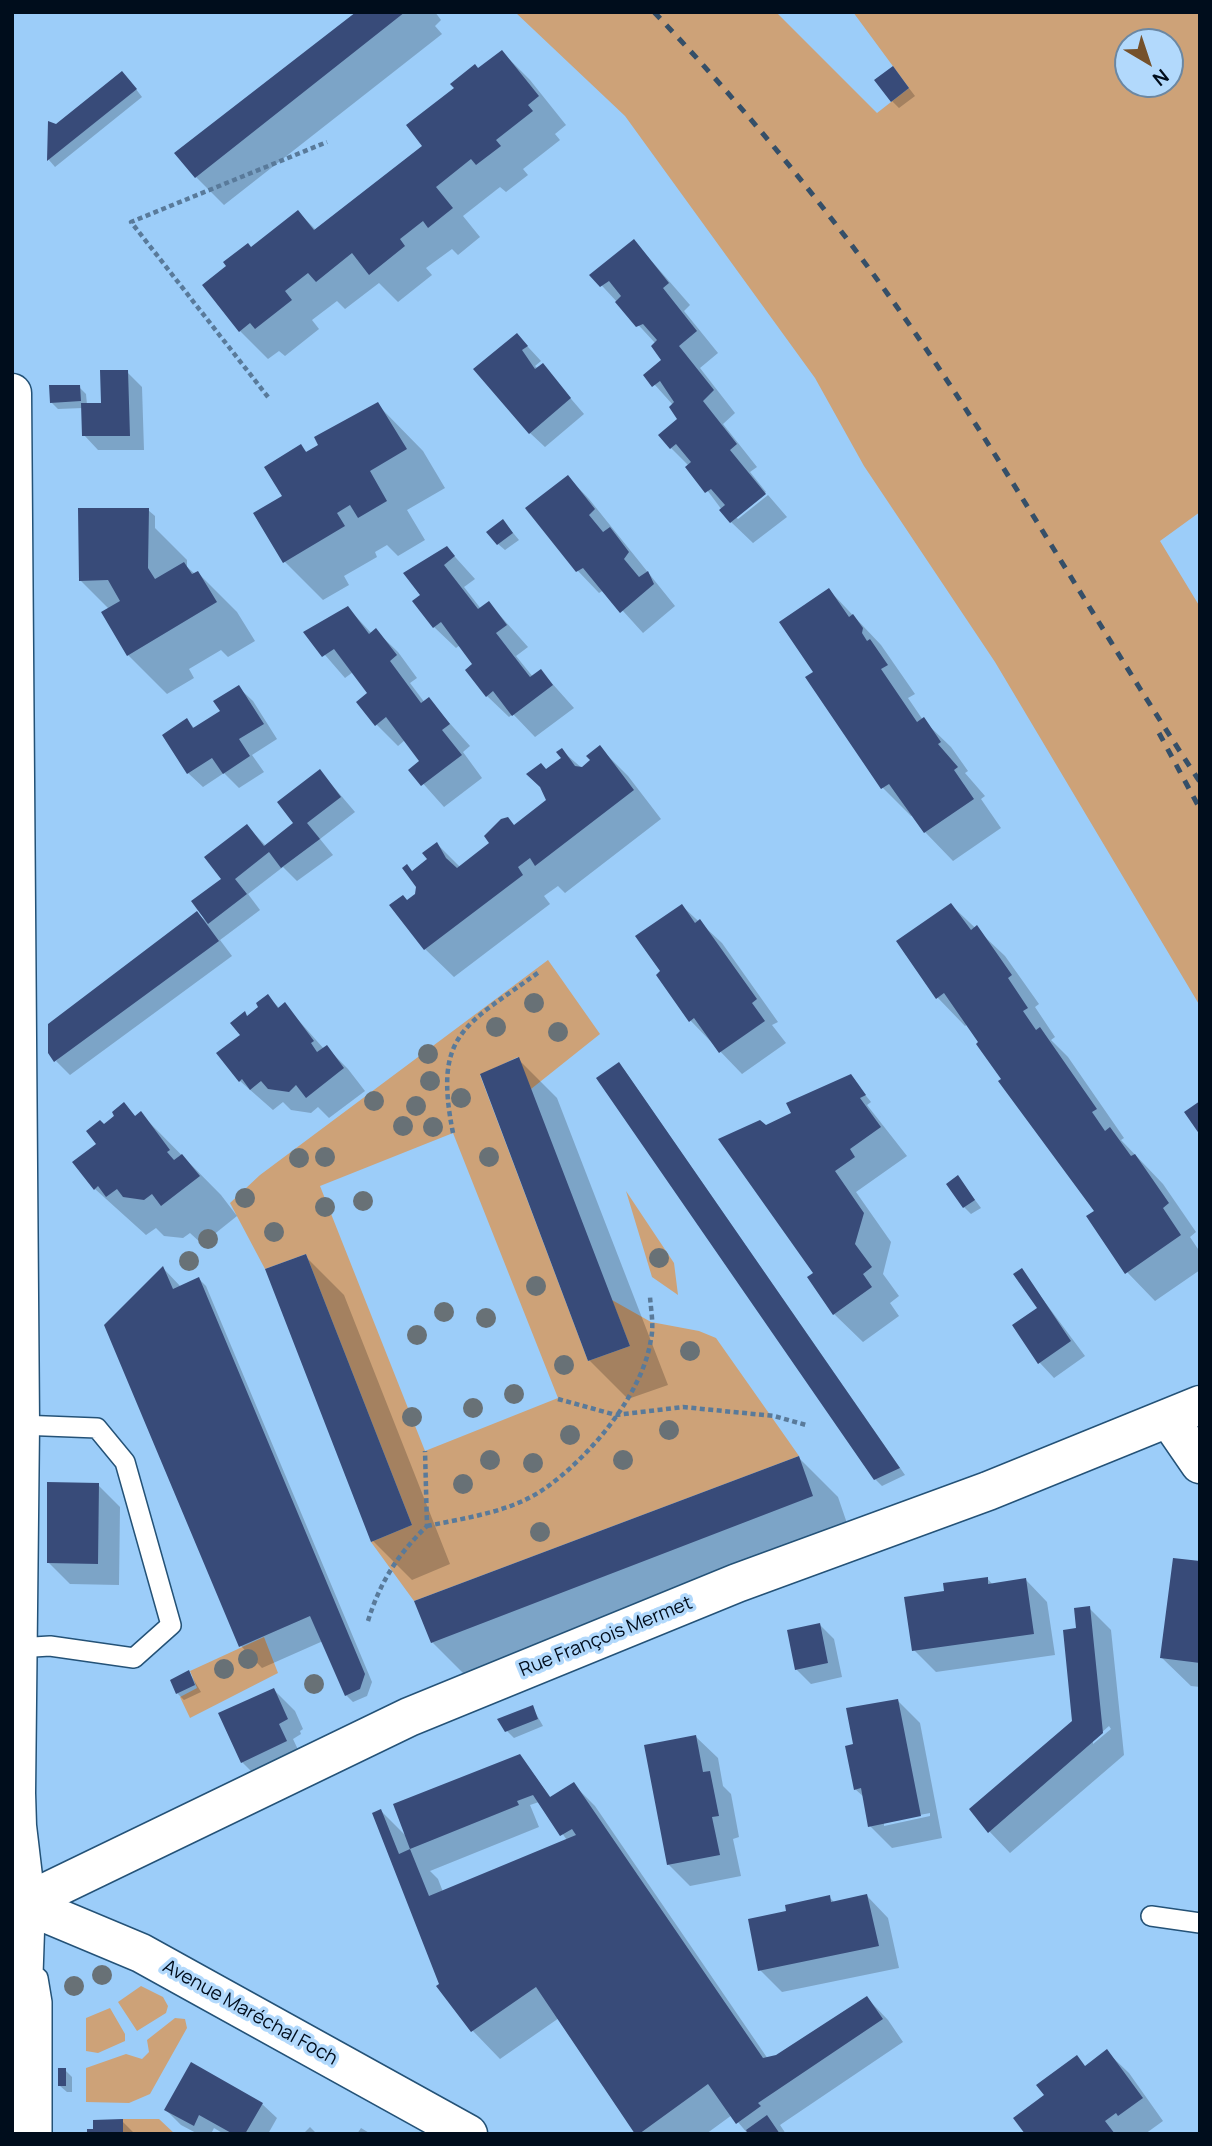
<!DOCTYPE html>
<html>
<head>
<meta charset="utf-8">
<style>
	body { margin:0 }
	#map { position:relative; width:1212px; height:2146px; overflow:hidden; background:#9ccdf9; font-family:Manrope,sans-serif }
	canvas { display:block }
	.frame { position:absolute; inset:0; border:14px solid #000d1c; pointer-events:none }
	.north { position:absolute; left:1114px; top:28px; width:70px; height:70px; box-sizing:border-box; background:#b2d9fc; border:2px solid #6b87a2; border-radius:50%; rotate:141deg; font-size:19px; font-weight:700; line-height:28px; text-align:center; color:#000d1c }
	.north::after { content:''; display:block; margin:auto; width:24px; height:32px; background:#75512b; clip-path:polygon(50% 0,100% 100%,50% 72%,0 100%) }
</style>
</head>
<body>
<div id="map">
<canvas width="1212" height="2146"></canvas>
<div class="frame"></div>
<div class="north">N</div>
</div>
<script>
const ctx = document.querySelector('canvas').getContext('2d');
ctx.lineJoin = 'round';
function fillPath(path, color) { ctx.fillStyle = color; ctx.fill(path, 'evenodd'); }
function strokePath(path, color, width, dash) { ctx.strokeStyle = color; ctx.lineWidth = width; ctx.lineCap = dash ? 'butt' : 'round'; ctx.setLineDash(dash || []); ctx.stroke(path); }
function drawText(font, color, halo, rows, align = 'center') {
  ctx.font = font + ' Manrope,sans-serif'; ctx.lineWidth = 7; ctx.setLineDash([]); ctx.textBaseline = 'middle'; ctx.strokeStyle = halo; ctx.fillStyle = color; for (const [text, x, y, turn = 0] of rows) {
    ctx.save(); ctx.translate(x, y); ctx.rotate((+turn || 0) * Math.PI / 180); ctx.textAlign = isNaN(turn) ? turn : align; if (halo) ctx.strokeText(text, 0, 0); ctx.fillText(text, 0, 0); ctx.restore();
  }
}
const green = new Path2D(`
	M 515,12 L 776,12 L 877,113 L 909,88 L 853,12 L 1200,12 L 1200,512 L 1160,541 L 1200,607 L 1200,1006 L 995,662 L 864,466 L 815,378 L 625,116 ZM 1128,42 L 1170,42 L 1170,84 L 1128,84 Z
	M 548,960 L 600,1034 L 531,1089 L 518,1057 L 480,1075 L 588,1361 L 630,1346 L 612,1300 L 651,1322 L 699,1331 L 716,1338 L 799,1456 L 414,1601 L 371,1542 L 412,1525 L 306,1254 L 265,1269 L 230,1203 L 260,1175 ZM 453,1133 L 558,1398 L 425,1451 L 320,1186 Z
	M 626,1191 L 674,1263 L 678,1295 L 652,1277 Z
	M 264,1637 L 278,1673 L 190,1718 L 180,1697 L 197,1688 L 190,1671 Z
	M 141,1986 L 163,1997 L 168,2006 L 166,2013 L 137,2031 L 118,2002 Z
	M 110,2008 L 125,2034 L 125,2041 L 98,2053 L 86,2051 L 86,2018 Z
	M 175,2018 L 185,2019 L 187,2028 L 150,2094 L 129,2103 L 86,2102 L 86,2068 L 126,2054 L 142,2059 L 149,2052 L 147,2040 Z
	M 123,2119 L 159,2119 L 175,2134 L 123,2134 Z`);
const shadow = new Path2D(`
	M 359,12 L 435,12 L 441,20 L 435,26 L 442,34 L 224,205 L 196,177 Z
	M 502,52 L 530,80 L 566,125 L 555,134 L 560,140 L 523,169 L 528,175 L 506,192 L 500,187 L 463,216 L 480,237 L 458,255 L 452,249 L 426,268 L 432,275 L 398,302 L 379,283 L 345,309 L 337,301 L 312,320 L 319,329 L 285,356 L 279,351 L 268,359 L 240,331 L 251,249 L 298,212 L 316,230 L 424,146 L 479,70 Z
	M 899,75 L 915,96 L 899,108 L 892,101 Z
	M 129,80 L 142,97 L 55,167 L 49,160 L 49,123 L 56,126 Z
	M 634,241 L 690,305 L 684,311 L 718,353 L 700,368 L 735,413 L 723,424 L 757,467 L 750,472 L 766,492 L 735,516 L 738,519 L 768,495 L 787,517 L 753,543 L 731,522 L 689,466 L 671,448 L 680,419 L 673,405 L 646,375 L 663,360 L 656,344 L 592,275 Z
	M 517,335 L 541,361 L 535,366 L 538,369 L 542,365 L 584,414 L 545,447 L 530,433 Z
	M 127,372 L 142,387 L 144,450 L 98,450 L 84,435 L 83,408 L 58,409 L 51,402 L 79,387 L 86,394 L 87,405 L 102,405 Z
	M 377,404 L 423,451 L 445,488 L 407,510 L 425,540 L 398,556 L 387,545 L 375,552 L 377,557 L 344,576 L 349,585 L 323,600 L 284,561 L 284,496 L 301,447 L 308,453 Z
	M 568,477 L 589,499 L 675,606 L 643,633 L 604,590 L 599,593 L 578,571 L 528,508 Z
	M 148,510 L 155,516 L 155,528 L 187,560 L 187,567 L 195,574 L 198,573 L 237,612 L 255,641 L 228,657 L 221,650 L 189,669 L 194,678 L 167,694 L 128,655 L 109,609 L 80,580 Z
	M 509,528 L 519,540 L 505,550 L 498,544 Z
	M 447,548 L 475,579 L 464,587 L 481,609 L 489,603 L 528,647 L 516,656 L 533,677 L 541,671 L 574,708 L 535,737 L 513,714 L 509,717 L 487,696 L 475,664 L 460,645 L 456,648 L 434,627 L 423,596 Z
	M 829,590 L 881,645 L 915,694 L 908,698 L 923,720 L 951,747 L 968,771 L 965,773 L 985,796 L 981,799 L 1001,828 L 953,861 L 925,832 L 913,815 L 911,816 L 883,788 L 807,678 L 815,672 Z
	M 348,608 L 372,634 L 376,631 L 398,652 L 417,678 L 410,683 L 425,703 L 429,700 L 470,746 L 463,752 L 482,778 L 444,807 L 411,770 L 422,762 L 405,740 L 398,746 L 376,724 L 370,693 L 353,672 L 345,678 L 306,633 Z
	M 238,687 L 253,701 L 277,739 L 252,755 L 264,772 L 239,788 L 224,773 L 203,787 L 188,773 L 187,720 L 195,729 L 222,711 Z
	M 600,748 L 628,776 L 661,819 L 565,893 L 558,886 L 544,896 L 550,904 L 454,977 L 425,949 L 392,905 L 407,902 L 417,895 L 418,886 L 413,872 L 430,860 L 437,844 L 460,867 L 548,801 L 547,771 L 563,758 L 561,750 L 583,769 L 593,761 Z
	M 320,771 L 355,812 L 320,839 L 333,855 L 297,881 L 283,867 L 248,894 L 260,910 L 220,940 L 232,956 L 70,1075 L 56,1061 L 196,913 L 209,923 L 223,879 L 247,826 L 266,846 L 295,824 Z
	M 951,905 L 1005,956 L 1039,1004 L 1035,1007 L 1055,1037 L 1051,1040 L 1068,1057 L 1124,1138 L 1121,1140 L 1163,1184 L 1196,1232 L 1190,1237 L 1200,1252 L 1200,1270 L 1155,1301 L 1127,1272 L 1097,1211 L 968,1024 L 965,1026 L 937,997 Z
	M 682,906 L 722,943 L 778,1022 L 772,1025 L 786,1043 L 742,1074 L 690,1020 Z
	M 268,996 L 280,1009 L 285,1005 L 324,1049 L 326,1047 L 348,1069 L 365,1091 L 329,1118 L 318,1107 L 311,1113 L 291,1110 L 283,1102 L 273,1110 L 240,1081 L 242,1036 L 248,1017 L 261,1008 Z
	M 518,1059 L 557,1098 L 668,1385 L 628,1399 L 589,1360 Z
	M 619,1064 L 625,1071 L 905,1475 L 882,1486 L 875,1479 Z
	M 850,1076 L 871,1102 L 867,1105 L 907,1156 L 856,1192 L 891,1242 L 883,1274 L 899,1296 L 890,1303 L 899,1316 L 863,1342 L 834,1314 L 815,1273 L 766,1127 L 794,1114 Z
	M 124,1105 L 136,1117 L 141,1114 L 221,1195 L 237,1216 L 202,1244 L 190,1233 L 183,1238 L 164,1236 L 156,1228 L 146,1235 L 95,1189 L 98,1144 L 104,1126 Z
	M 958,1177 L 981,1208 L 971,1214 L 964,1207 Z
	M 305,1256 L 344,1295 L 450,1564 L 412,1580 L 373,1541 Z
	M 163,1268 L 181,1287 L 199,1279 L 206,1286 L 372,1682 L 367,1696 L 353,1702 L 346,1695 L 323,1641 L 262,1668 L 241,1646 L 106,1325 Z
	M 1021,1270 L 1085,1356 L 1054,1378 L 1040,1363 L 1014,1326 L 1039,1308 Z
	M 799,1458 L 838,1497 L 851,1535 L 471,1681 L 432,1642 Z
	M 98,1485 L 120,1507 L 119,1585 L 70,1584 L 48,1562 Z
	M 1200,1563 L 1200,1687 L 1191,1686 L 1162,1658 Z
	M 987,1578 L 993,1585 L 1026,1580 L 1047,1602 L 1055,1655 L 936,1672 L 914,1650 L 946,1592 Z
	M 1089,1608 L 1111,1630 L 1124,1755 L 1010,1853 L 989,1831 L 1074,1722 L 1078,1629 ZM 1109,1726 L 1111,1729 L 1093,1744 L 1093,1740 Z
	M 820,1625 L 834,1639 L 842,1677 L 811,1684 L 796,1669 Z
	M 189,1672 L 201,1692 L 184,1700 L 177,1693 Z
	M 274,1690 L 295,1711 L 303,1729 L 300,1731 L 301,1734 L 293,1739 L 301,1756 L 257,1777 L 242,1762 Z
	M 898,1701 L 920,1723 L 942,1838 L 892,1848 L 870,1826 L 865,1798 L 855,1789 L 855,1746 ZM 930,1813 L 930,1816 L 884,1826 L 884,1822 Z
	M 532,1707 L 543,1726 L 514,1738 L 507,1731 Z
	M 696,1737 L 718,1758 L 723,1786 L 731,1794 L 739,1837 L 733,1839 L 741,1876 L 690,1886 L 668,1864 Z
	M 520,1756 L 551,1798 L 573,1784 L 595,1806 L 768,2059 L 777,2057 L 867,1998 L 888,2020 L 903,2042 L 780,2125 L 786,2134 L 748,2134 L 732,2115 L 706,2134 L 638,2134 L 559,2018 L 500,2059 L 472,2030 L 441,1985 L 381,1811 L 408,1838 ZM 539,1802 L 567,1840 L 443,1892 L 438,1879 L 430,1871 L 539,1827 L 530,1805 Z
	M 867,1896 L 888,1918 L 899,1968 L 782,1992 L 760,1970 L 788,1912 L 829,1897 L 835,1903 Z
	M 1107,2052 L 1129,2073 L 1163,2121 L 1145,2134 L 1027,2134 L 1086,2067 Z
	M 65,2070 L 72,2077 L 72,2092 L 67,2092 L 60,2086 Z
	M 262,2104 L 277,2118 L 268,2134 L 224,2134 L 214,2128 L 211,2134 L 198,2134 L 181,2125 L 166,2110 Z
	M 122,2121 L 135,2134 L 89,2134 Z
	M 310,2127 L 317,2134 L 303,2134 Z
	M 361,2128 L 371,2134 L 357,2134 Z`);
const building = new Path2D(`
	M 356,12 L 405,12 L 195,178 L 174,153 Z
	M 502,50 L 539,96 L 528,105 L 533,111 L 496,140 L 501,146 L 476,165 L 471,159 L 436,187 L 453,208 L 428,228 L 423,221 L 400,239 L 405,246 L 369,275 L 352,253 L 316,282 L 308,273 L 285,291 L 292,300 L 255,329 L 250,323 L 239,332 L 202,285 L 226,266 L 223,262 L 248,243 L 251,247 L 298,210 L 314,230 L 422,146 L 406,125 L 454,88 L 450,84 L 475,64 L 478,68 Z
	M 893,66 L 909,88 L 891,102 L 874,80 Z
	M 122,71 L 137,89 L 47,161 L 48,121 L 56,124 Z
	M 634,239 L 669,283 L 663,288 L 697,331 L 679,346 L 714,390 L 703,401 L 737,444 L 730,450 L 766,494 L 730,523 L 719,510 L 725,505 L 711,489 L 705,493 L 685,467 L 691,462 L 676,444 L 670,449 L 658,435 L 677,419 L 669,407 L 674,402 L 660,381 L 652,387 L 643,375 L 661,360 L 651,346 L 657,340 L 643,324 L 636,327 L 615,302 L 621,296 L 609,281 L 600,287 L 589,275 Z
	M 517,333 L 528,346 L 522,350 L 535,369 L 543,363 L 571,398 L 529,434 L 473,369 Z
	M 100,370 L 128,370 L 130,436 L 82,436 L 81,403 L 101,403 Z
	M 49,385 L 80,385 L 81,401 L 50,403 Z
	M 378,402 L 407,449 L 370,471 L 387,501 L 358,518 L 350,505 L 337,513 L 345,526 L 283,563 L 253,513 L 282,496 L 264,467 L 301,444 L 306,452 L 318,445 L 314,437 Z
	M 568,475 L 595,509 L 589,515 L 603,532 L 610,527 L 629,552 L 624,559 L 639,577 L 648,571 L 654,584 L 620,613 L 583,568 L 576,572 L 525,508 Z
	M 78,508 L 149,508 L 148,568 L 155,579 L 184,562 L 192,574 L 198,571 L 217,602 L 127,656 L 101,612 L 120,601 L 108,580 L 79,581 Z
	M 503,519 L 513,533 L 497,545 L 486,532 Z
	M 447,546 L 455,556 L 444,565 L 478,609 L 489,601 L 507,625 L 496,633 L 530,677 L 541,669 L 553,685 L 512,716 L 493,691 L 486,697 L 465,670 L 472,664 L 441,622 L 433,628 L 412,601 L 420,595 L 403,573 Z
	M 829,588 L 849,617 L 853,614 L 863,628 L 862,633 L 867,641 L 870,639 L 888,665 L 881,669 L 917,722 L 924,717 L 941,742 L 938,744 L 958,767 L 954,770 L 974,799 L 924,833 L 889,784 L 881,789 L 805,677 L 813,672 L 779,622 Z
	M 348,606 L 369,634 L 376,628 L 397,655 L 390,661 L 421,703 L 429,697 L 450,724 L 442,730 L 462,755 L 421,786 L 408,770 L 419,761 L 386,717 L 375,726 L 356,702 L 367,693 L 334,649 L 322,657 L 303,632 Z
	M 239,685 L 264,724 L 239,739 L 250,756 L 223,774 L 212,758 L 187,774 L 162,735 L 187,718 L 193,728 L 220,711 L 213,701 Z
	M 600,745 L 634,790 L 535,866 L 530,858 L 518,867 L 523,875 L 424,950 L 389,905 L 403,895 L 407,900 L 415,894 L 416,887 L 402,868 L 407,864 L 412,871 L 427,859 L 422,853 L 437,842 L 446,858 L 457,868 L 489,843 L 484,836 L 501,819 L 508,817 L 514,825 L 546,800 L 540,787 L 526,774 L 541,763 L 546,769 L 561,758 L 556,752 L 562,748 L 575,766 L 582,767 L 590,760 L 586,756 Z
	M 320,769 L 341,797 L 307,823 L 320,839 L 281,868 L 269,852 L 235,879 L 247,894 L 208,924 L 191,901 L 221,879 L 204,857 L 247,824 L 264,846 L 293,823 L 277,802 Z
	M 951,903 L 971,930 L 977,925 L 1012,975 L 1008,978 L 1028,1008 L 1023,1011 L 1036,1030 L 1040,1027 L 1097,1109 L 1092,1112 L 1105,1131 L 1110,1127 L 1131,1156 L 1135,1154 L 1169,1203 L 1163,1208 L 1181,1235 L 1125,1274 L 1086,1216 L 1094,1211 L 998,1081 L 1001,1079 L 976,1044 L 978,1042 L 944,993 L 936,999 L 896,941 Z
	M 682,904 L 695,923 L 700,919 L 757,999 L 752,1003 L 765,1021 L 719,1053 L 694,1018 L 689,1022 L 656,975 L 660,971 L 635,936 Z
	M 197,911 L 219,941 L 54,1062 L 48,1053 L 48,1024 Z
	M 268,994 L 278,1008 L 285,1002 L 314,1041 L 311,1043 L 317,1052 L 327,1045 L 344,1068 L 306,1098 L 296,1085 L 289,1092 L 268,1089 L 261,1081 L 250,1090 L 242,1079 L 239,1082 L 216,1053 L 240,1035 L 230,1023 L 245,1011 L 247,1016 L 258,1007 L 256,1003 Z
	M 519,1057 L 630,1346 L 588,1361 L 480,1074 Z
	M 619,1062 L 900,1468 L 874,1480 L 596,1078 Z
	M 851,1074 L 866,1095 L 860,1098 L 881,1127 L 850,1149 L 855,1157 L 835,1171 L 864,1213 L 855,1244 L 872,1267 L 863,1274 L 872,1287 L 833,1315 L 807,1277 L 813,1273 L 718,1139 L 760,1120 L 766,1125 L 791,1113 L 786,1103 Z
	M 1200,1101 L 1200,1135 L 1184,1112 Z
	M 124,1102 L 135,1116 L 141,1111 L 170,1150 L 167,1152 L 174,1160 L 182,1154 L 200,1176 L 161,1206 L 152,1194 L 144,1200 L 123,1197 L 117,1189 L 106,1197 L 98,1186 L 94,1190 L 72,1162 L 96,1144 L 86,1131 L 100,1120 L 104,1124 L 114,1116 L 112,1112 Z
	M 958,1175 L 975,1200 L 963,1208 L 946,1184 Z
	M 306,1254 L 412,1525 L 371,1542 L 265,1269 Z
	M 163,1266 L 173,1289 L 199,1277 L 365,1674 L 360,1689 L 345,1696 L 310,1616 L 239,1647 L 104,1325 Z
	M 1022,1268 L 1071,1341 L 1038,1364 L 1012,1325 L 1037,1308 L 1013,1274 Z
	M 799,1456 L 813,1496 L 431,1643 L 414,1601 Z
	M 47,1482 L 99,1483 L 98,1564 L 47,1563 Z
	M 1173,1558 L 1200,1561 L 1200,1663 L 1160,1658 Z
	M 988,1577 L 988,1584 L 1026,1578 L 1034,1634 L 912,1651 L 904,1597 L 944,1591 L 943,1583 Z
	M 1090,1606 L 1103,1733 L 988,1833 L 969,1809 L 1072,1721 L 1063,1630 L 1076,1628 L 1074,1608 Z
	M 820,1623 L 828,1663 L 795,1670 L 787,1630 Z
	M 189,1670 L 195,1685 L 176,1694 L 170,1680 Z
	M 274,1688 L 288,1719 L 279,1724 L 287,1741 L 241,1763 L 218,1713 Z
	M 898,1699 L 921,1816 L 868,1827 L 861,1788 L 854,1790 L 845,1746 L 853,1744 L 846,1708 Z
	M 533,1705 L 538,1719 L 505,1732 L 497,1719 Z
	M 696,1735 L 703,1772 L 710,1771 L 719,1816 L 712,1817 L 720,1855 L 667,1865 L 644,1745 Z
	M 520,1754 L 550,1797 L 574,1782 L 763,2058 L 776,2055 L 867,1996 L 883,2019 L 758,2103 L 761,2106 L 736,2124 L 708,2084 L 639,2134 L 635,2134 L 536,1987 L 471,2032 L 436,1986 L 439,1984 L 372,1813 L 381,1809 L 399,1854 L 410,1849 L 393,1804 ZM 533,1795 L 560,1836 L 572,1829 L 576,1835 L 429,1896 L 410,1849 L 519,1805 L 517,1801 Z
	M 867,1894 L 879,1946 L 758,1971 L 748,1919 L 786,1911 L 785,1905 L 830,1895 L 831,1902 Z
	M 1107,2049 L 1143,2098 L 1118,2116 L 1116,2113 L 1105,2121 L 1115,2134 L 1025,2134 L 1013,2118 L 1044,2095 L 1036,2085 L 1077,2055 L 1085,2066 Z
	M 191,2062 L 263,2103 L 245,2134 L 233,2134 L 199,2115 L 194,2126 L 164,2110 Z
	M 58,2068 L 66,2068 L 66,2086 L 58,2086 Z
	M 767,2115 L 780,2134 L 748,2134 L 746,2130 Z
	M 123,2119 L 123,2134 L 87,2134 L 87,2129 L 93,2129 L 93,2120 Z`);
const path = new Path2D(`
	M 268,397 L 131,222 L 327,142
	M 453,1133 C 433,1033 465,1026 539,972
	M 558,1399 L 616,1415 L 683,1407 L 774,1416 L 806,1425
	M 427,1526 C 465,1518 511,1512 544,1489 C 589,1458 643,1394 651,1339 C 654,1326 651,1310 650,1297
	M 368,1621 C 380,1582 398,1554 427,1526 L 425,1451`);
const service = new Path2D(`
	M 17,1648 L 50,1646 L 134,1658 L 171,1625 L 125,1462 L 97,1428 L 20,1425
	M 1151,1916 L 1200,1923
	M 38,1978 L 42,2002 L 42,2134`);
const minor = new Path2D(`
	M 1169,1419 L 1200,1464`);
const secondary = new Path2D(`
	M 12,1899 L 141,1953 L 468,2134
	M 12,1912 L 26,1902 L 409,1717 L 737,1583 L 988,1491 L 1200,1405`);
const primary = new Path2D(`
	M 12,393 L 20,1425 L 16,1793 L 17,1826 L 26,1902 L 18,2134`);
const rail = new Path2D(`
	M 654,12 C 748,111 833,215 911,327 C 1013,475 1101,632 1200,782
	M 1159,733 L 1200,809`);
const trees = [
	[534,1003],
	[496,1027],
	[558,1032],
	[428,1054],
	[430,1081],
	[461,1098],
	[374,1101],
	[416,1106],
	[403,1126],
	[433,1127],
	[325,1157],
	[489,1157],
	[299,1158],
	[245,1198],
	[363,1201],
	[325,1207],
	[274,1232],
	[208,1239],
	[659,1258],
	[189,1261],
	[536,1286],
	[444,1312],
	[486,1318],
	[417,1335],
	[690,1351],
	[564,1365],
	[514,1394],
	[473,1408],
	[412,1417],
	[669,1430],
	[570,1435],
	[490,1460],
	[623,1460],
	[533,1463],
	[463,1484],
	[540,1532],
	[248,1659],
	[224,1669],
	[314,1684],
	[102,1975],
	[74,1986]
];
const streetNames = [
	["Rue François Mermet",606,1637,-22],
	["Avenue Maréchal Foch",250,2013,29]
];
fillPath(green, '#cda278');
fillPath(shadow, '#0003');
fillPath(building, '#384b79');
strokePath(service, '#245277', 22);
strokePath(minor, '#245277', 41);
strokePath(secondary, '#245277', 41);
strokePath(primary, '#245277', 41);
strokePath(path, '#597a9a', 4.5, [5, 3.5]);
strokePath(service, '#fff', 19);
strokePath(minor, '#fff', 38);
strokePath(secondary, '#fff', 38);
strokePath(primary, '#fff', 38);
strokePath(rail, '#354f68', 5, [9, 9]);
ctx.fillStyle = '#687176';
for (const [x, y] of trees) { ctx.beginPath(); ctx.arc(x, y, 10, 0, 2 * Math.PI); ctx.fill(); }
drawText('19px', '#000d1c', '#b2d9fc', streetNames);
</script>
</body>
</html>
